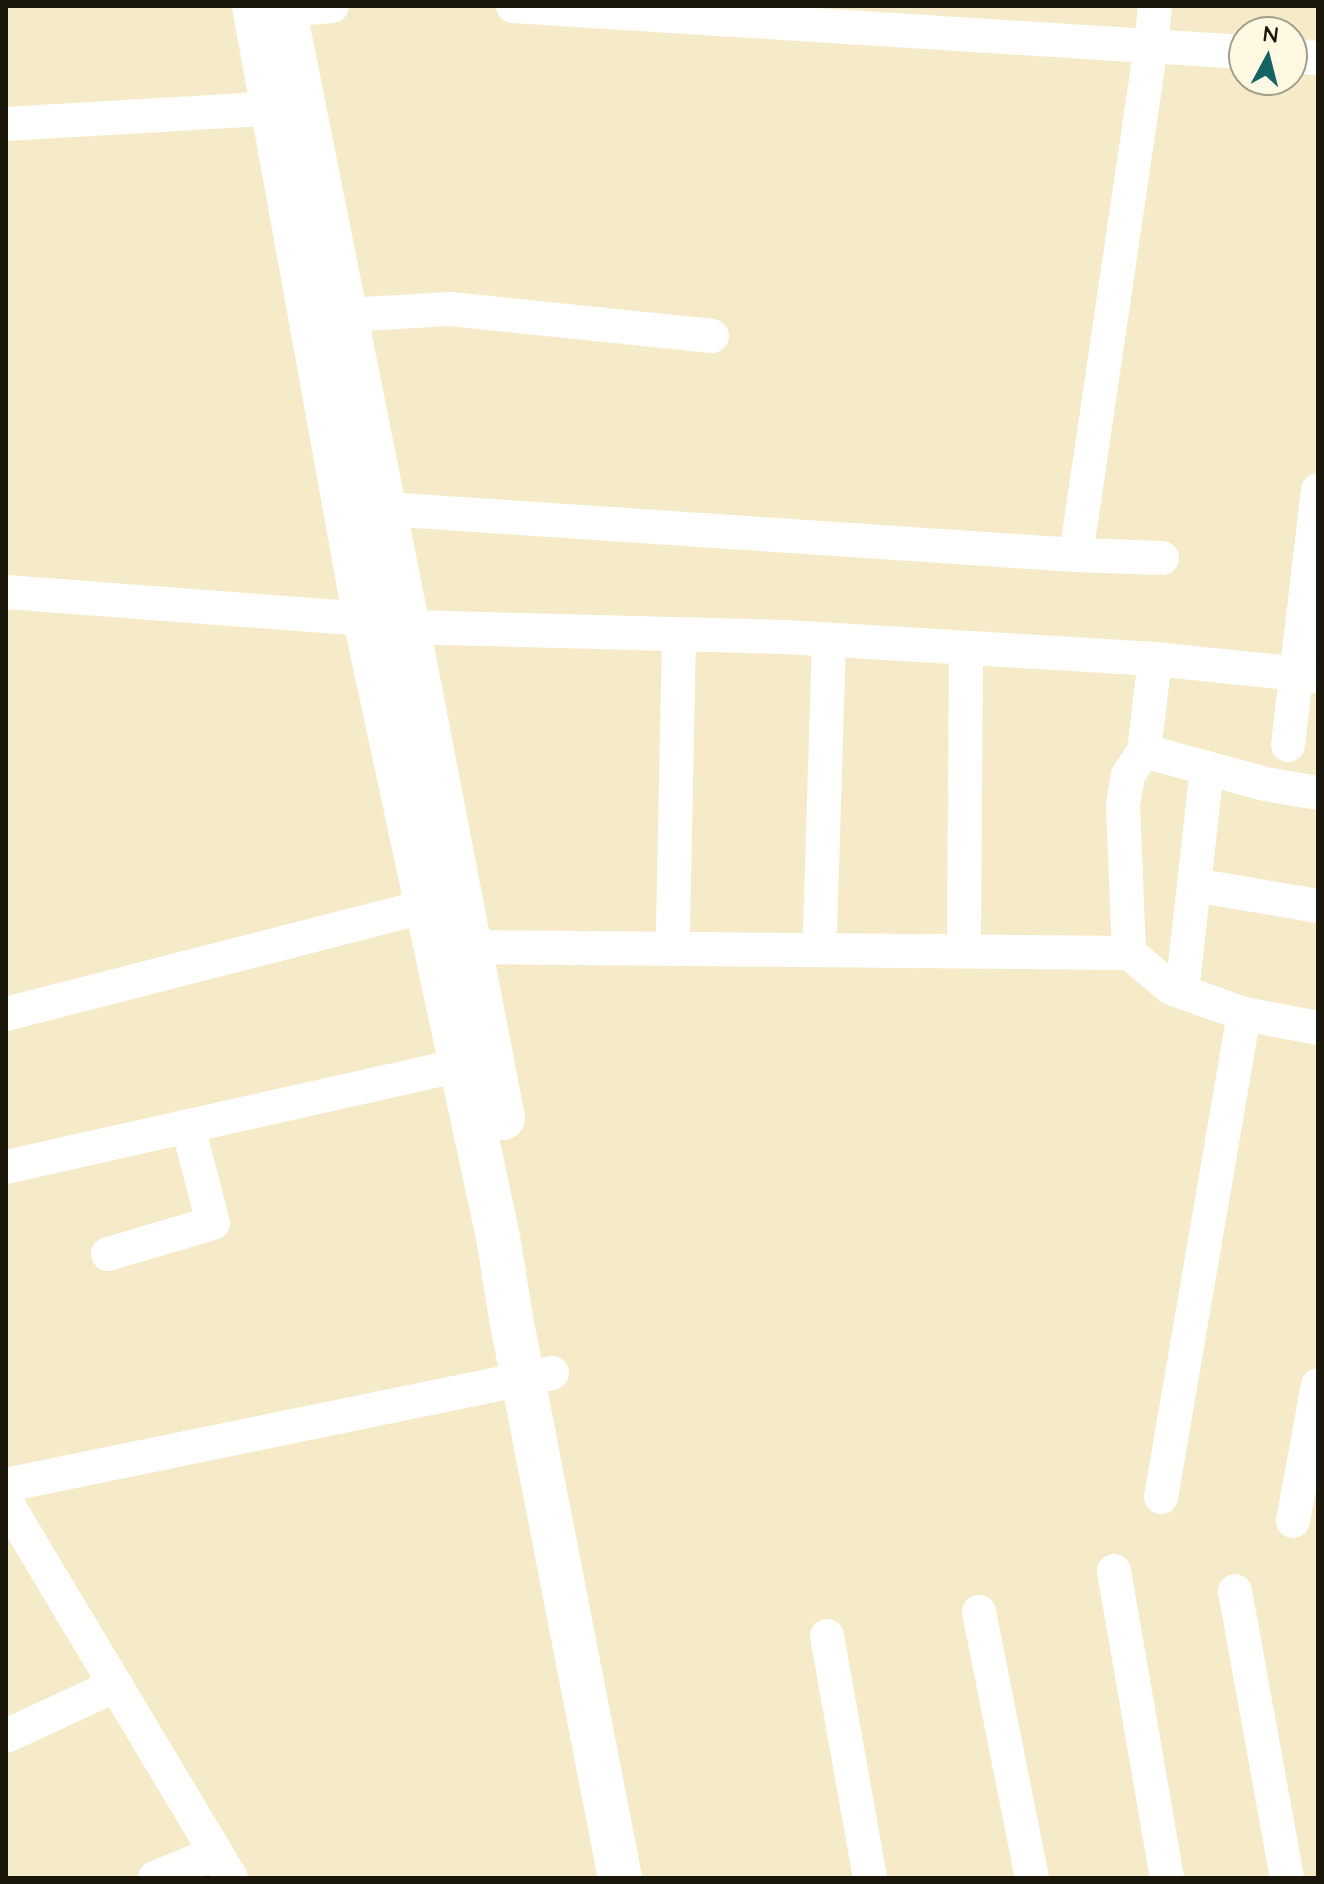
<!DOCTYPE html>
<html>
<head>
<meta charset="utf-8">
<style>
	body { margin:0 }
	#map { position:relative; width:1324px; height:1884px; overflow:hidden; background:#f6ebc8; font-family:Quicksand,sans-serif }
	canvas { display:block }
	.frame { position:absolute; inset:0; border:8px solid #1a160a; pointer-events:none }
	.north { position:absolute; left:1228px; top:16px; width:80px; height:80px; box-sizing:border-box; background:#fff8e3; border:2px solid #a39e8c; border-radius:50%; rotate:7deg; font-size:22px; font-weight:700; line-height:32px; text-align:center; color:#1a160a }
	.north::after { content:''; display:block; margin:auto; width:28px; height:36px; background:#146463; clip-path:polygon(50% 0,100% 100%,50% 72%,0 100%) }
</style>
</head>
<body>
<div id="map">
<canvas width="1324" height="1884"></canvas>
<div class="frame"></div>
<div class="north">N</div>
</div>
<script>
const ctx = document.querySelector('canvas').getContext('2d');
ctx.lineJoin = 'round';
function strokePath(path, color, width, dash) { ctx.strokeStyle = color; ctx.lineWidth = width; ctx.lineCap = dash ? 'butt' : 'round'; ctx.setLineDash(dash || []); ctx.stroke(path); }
const minor = new Path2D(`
	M 513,6 L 1244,52
	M 284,10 L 332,6
	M 1292,56 L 1318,58
	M 6,124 L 297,107
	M 346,315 L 450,309 L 712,336
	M 385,509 L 1076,555 L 1151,46 L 1155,6
	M 1076,555 L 1162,558
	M 6,592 L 365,619 L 408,627 L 786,637 L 1155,659 L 1144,751 L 1265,784 L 1318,793
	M 1155,659 L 1318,676
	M 1288,745 L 1318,490
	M 1144,751 L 1128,775 L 1123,804 L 1129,953 L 1171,988 L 1244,1014 L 1318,1028
	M 1194,885 L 1318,906
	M 673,930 L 679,634
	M 820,930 L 829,640
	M 964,931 L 966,648
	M 470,947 L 1129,953
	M 1182,992 L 1207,768
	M 6,1014 L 427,906
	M 6,1167 L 461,1065
	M 108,1254 L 213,1223 L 188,1127
	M 6,1485 L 552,1373
	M 1161,1497 L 1244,1014
	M 6,1502 L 231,1878
	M 1293,1521 L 1318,1385
	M 1114,1571 L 1167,1878
	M 1235,1591 L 1287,1878
	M 979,1612 L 1032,1878
	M 827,1636 L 870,1878
	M 6,1736 L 116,1685
	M 155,1878 L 215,1853`);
const primary = new Path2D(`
	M 254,6 L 365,619 L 498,1237 L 511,1318 L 620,1878
	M 289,32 L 408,627 L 503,1118`);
strokePath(minor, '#fff', 34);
strokePath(primary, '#fff', 44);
</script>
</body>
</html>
